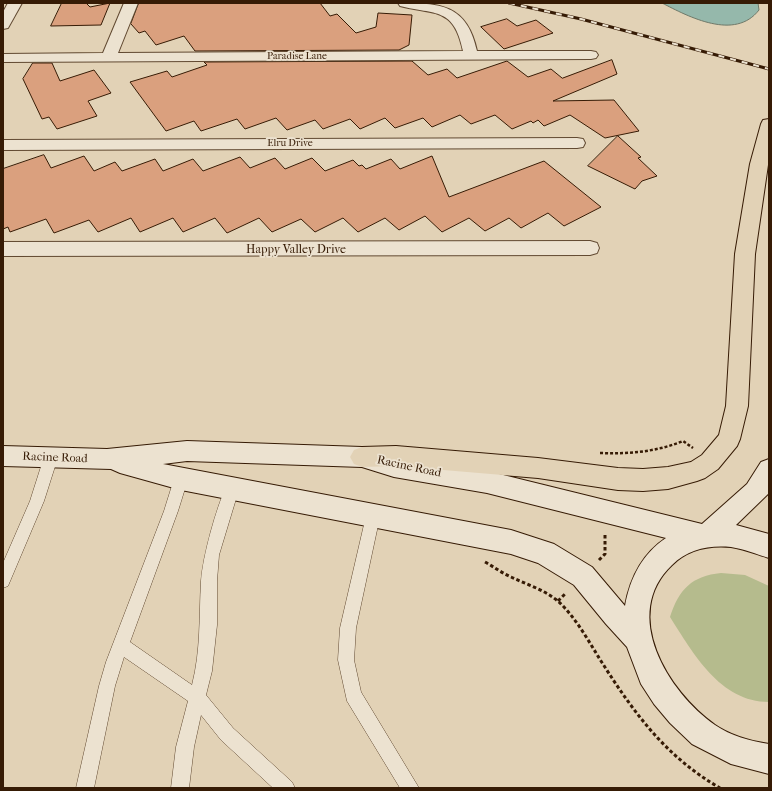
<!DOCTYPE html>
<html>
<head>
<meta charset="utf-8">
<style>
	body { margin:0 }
	#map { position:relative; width:772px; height:791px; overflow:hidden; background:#e2d2b6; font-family:"IM FELL French Canon",serif }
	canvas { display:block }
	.frame { position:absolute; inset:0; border:4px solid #361b05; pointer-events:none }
</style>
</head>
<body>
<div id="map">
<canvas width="772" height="791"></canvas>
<div class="frame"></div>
</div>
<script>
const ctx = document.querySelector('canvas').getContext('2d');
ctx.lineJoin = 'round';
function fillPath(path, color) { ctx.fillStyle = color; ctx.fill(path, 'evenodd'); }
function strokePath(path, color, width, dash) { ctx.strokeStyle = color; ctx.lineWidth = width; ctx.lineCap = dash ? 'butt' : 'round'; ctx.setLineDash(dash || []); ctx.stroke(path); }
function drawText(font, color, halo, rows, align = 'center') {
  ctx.font = font + ' "IM FELL French Canon",serif'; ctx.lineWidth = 3.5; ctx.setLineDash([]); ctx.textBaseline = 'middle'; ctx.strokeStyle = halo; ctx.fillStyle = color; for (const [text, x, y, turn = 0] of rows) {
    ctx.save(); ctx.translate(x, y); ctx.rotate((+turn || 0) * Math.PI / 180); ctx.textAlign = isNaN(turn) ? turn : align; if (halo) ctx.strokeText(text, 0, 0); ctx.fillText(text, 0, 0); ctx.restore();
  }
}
const green = new Path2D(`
	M 721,573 L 745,575 L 769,586 L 769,702 C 720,702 693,653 670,617 C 679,589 692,576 721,573 Z`);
const water = new Path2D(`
	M 662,3 L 758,3 L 759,10 C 735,41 689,17 662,3 Z`);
const building = new Path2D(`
	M 62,3 L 86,3 L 90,7 L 110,3 L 101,25 L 51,26 Z
	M 139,3 L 320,3 L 330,16 L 337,14 L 356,33 L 376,27 L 378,13 L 412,15 L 409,45 L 399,50 L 195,51 L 184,36 L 156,45 L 145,31 L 139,33 L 131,24 Z
	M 507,19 L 517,26 L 536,20 L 553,33 L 504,49 L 481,27 Z
	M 612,60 L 617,74 L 553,101 L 614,100 L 639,131 L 605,138 L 570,115 L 544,126 L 538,120 L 533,123 L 531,121 L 512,129 L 495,115 L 471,124 L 460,115 L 432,127 L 423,118 L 395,128 L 385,118 L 360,129 L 350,119 L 323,129 L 315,120 L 287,130 L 276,118 L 245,129 L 237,119 L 201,131 L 194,121 L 166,131 L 130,82 L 167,71 L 172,77 L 207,65 L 204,62 L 412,61 L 428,75 L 447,69 L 457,78 L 507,61 L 528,77 L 551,69 L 562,78 Z
	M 33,63 L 52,63 L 60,81 L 94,70 L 111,93 L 88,101 L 97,116 L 57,129 L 49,117 L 42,119 L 23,79 Z
	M 618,136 L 641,157 L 638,158 L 657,176 L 642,181 L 635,189 L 588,166 Z
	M 44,155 L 51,168 L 84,156 L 94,171 L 115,162 L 122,171 L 155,159 L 163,171 L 193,159 L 203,171 L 240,157 L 250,168 L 275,158 L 285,169 L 312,158 L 325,171 L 353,160 L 359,166 L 362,165 L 366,169 L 391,159 L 400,169 L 432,156 L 449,197 L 544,161 L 601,207 L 564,226 L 548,213 L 521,228 L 509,218 L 485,231 L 469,218 L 442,232 L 425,216 L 399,230 L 385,218 L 358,232 L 343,218 L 315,232 L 301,219 L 272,232 L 259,218 L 227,233 L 215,218 L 183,232 L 173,218 L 140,232 L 131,218 L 98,232 L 89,220 L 54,233 L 46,219 L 10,232 L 8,227 L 3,229 L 3,169 Z`);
const pathFar1 = new Path2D(`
	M 600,453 C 629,454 656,452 683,441 L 693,448`);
const path = new Path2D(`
	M 599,560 L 605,554 L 605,533
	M 485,562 C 494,567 502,573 511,577 C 528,585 548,591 561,604 C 578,621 589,642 601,661 C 634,713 666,757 720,788
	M 558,601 L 566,593`);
const service = new Path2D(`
	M 51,451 L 56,453 L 58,457 L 44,501 L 8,586 L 3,588 L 3,563 L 30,501 L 44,457 L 46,453 Z
	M 181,473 L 186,475 L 188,479 L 178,511 L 130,642 L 192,685 C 201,650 199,616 201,581 C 203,555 216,509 227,484 L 232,483 L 237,484 L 239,489 L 219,555 L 217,581 L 217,625 L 212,671 L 206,695 L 233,728 L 292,782 L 295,788 L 273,788 L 221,740 L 201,715 L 194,747 L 189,788 L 171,788 L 176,747 L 188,701 L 124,657 L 115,686 L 94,788 L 76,788 L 99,686 L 106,662 L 164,511 L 174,479 L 176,475 Z
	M 373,509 L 378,511 L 380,516 L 356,628 L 354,660 L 361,692 L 419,788 L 400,788 L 347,701 L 338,660 L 340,628 L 366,516 L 368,511 Z`);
const minor = new Path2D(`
	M 124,3 L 138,3 L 118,53 L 463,51 C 454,7 436,15 400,6 L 398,3 C 440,3 467,4 477,51 L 591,51 L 596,52 L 598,55 L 596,58 L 591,59 L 3,62 L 3,54 L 103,53 Z
	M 577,138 L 583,139 L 585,143 L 583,147 L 577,148 L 3,150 L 3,140 Z
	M 590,241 L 597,243 L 599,248 L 597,253 L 590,255 L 3,256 L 3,242 Z`);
const tertiary = new Path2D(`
	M 8,3 L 22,3 L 8,28 L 3,29 L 3,12 Z`);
const secondary = new Path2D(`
	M 187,441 L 362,447 L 394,457 L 487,471 L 702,524 L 747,484 L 761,462 L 769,459 L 769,493 L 736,525 L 769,534 L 769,558 C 756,554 744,549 731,547 C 709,545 688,549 672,565 C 620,614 668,692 715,725 C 731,736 750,741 769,744 L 769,774 L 731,764 L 692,744 L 670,723 L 654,704 L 641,684 L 627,647 L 606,624 L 574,585 L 538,563 L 511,554 L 181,490 L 120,473 L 111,469 L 3,466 L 3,446 L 107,449 ZM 187,461 L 362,467 L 394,477 L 487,493 L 666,538 C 642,554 630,578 625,606 L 592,567 L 554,544 L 511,530 L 163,464 Z`);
const motorway = new Path2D(`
	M 769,119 L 769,158 L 755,254 L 748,406 L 740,439 L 737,446 L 718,469 L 705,478 L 697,481 L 668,489 L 643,491 L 618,490 L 538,478 L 396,466 L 362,467 L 354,464 L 350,457 L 354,450 L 362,447 L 396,446 L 538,458 L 618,468 L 643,469 L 668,467 L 691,462 L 702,455 L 719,435 L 726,406 L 735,254 L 750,164 L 761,124 L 763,120 Z`);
const rail = new Path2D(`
	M 509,3 L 581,19 L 769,69`);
const farStreetnames = [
	["Paradise Lane",297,57],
	["Elru Drive",290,144]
];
const streetNames = [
	["Happy Valley Drive",296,250],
	["Racine Road",55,458,2],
	["Racine Road",409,467,12]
];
fillPath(green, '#b5bb8d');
fillPath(water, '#95b8ab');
strokePath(water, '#6f7969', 1);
fillPath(building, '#daa07e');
strokePath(building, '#361b05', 1);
strokePath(service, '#614931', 1);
strokePath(minor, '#614931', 2);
strokePath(tertiary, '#614931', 2);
strokePath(secondary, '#361b05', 2);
strokePath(motorway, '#361b05', 2);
strokePath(pathFar1, '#361b05', 2.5, [3, 2]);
strokePath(path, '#361b05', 3, [3.5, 2.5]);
fillPath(service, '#ece2d0');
fillPath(minor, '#ece2d0');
fillPath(tertiary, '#ece2d0');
fillPath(secondary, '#ece2d0');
fillPath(motorway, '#e2d2b6');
strokePath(rail, '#361b05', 3);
strokePath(rail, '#ece2d0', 2, [6]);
drawText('10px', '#361b05', '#ece2d0', farStreetnames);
drawText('12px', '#361b05', '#ece2d0', streetNames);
</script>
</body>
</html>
